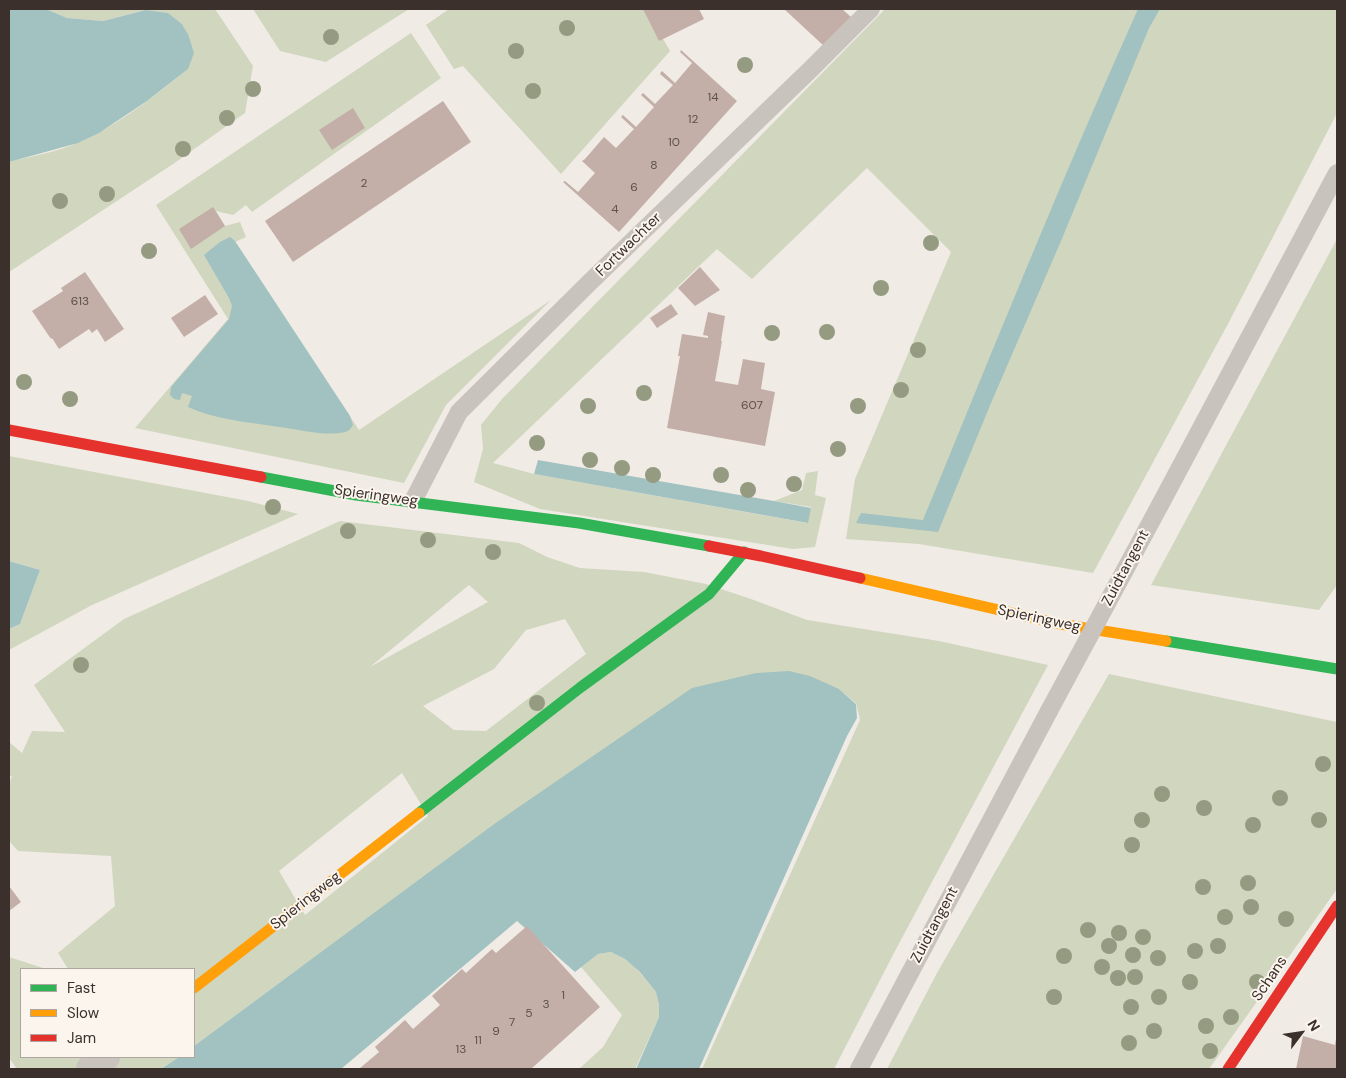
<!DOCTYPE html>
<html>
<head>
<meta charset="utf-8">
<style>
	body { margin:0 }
	#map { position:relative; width:1346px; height:1078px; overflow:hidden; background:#f0ebe5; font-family:"DM Sans",sans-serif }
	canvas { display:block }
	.frame { position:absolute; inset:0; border:10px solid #3b302b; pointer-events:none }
	.legend { position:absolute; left:20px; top:968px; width:175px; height:90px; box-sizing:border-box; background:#fbf5ee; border:1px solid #aea6a0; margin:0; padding:6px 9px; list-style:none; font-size:15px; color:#3b302b }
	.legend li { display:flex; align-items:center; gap:10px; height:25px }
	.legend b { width:25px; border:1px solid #aea6a0 }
	.north { position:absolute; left:1276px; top:1008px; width:50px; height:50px; -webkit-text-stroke:4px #fbf5ee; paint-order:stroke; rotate:59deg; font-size:14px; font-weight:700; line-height:20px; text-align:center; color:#3b302b }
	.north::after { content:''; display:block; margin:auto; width:18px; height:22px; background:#3b302b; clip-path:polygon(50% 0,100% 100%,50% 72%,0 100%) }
</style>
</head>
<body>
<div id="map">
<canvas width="1346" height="1078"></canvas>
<div class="frame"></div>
<ul class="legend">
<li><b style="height:6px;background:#30b455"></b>Fast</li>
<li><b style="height:6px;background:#ff9f0a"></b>Slow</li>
<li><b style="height:6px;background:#e5322d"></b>Jam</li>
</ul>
<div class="north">N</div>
</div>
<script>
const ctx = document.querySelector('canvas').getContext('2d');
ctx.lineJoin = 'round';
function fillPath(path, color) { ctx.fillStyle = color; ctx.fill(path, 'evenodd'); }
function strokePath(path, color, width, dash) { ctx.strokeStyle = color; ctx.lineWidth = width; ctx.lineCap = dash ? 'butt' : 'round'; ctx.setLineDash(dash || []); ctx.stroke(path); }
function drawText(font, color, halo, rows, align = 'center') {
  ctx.font = font + ' "DM Sans",sans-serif'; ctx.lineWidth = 4; ctx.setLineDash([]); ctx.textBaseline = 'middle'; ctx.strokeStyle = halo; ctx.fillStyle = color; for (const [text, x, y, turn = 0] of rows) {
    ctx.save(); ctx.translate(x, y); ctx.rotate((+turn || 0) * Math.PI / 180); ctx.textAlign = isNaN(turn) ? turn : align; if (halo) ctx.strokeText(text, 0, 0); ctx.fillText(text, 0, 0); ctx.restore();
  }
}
const green = new Path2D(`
	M 46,9 L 215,9 L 253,66 L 245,113 L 173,164 L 9,272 L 9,162 C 31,156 58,152 79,142 C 119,125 154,96 188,69 L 188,34 L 182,24 L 167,13 L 146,10 L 103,21 L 67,18 Z
	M 253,9 L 409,9 L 326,62 L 280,51 Z
	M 449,9 L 646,9 L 670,51 L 561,174 L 463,66 L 454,69 L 426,25 Z
	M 885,9 L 1337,9 L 1337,113 L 1229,322 L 1093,573 L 919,544 L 846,539 L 855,479 L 951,252 L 867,168 L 752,279 L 717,249 L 493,463 L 534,474 L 807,523 L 811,507 L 774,501 L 802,490 L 806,473 L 818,471 L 815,495 L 826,498 L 815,547 L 793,549 L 540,509 L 474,482 L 483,449 L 481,425 L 502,399 Z
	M 411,33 L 441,78 L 252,212 L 246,205 L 233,215 L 216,211 L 225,226 L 240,222 L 246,237 L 235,242 L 359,430 L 551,300 L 446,405 L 404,483 L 135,428 L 228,319 L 156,205 Z
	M 1337,239 L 1337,585 L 1319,610 L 1151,585 Z
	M 9,456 L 248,501 L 298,514 L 92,605 L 9,650 L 9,629 L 20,624 L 40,570 L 9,561 Z
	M 340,521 L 519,543 L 547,557 L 580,568 L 644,572 L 706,584 L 751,599 L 807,620 L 939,641 L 1048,665 L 895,951 L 834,1069 L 702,1069 L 860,720 L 856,703 L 839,689 L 301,967 L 194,1046 L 194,969 L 68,969 L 58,953 L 115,906 L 111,856 L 18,851 L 9,841 L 9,784 L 12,776 L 9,776 L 9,742 L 22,753 L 32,731 L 65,732 L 34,685 L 124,619 ZM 469,585 L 488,602 L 370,667 ZM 565,619 L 586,654 L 486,731 L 454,730 L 423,706 L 494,669 L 526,630 ZM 402,773 L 428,816 L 305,915 L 279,871 Z
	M 1109,674 L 1337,722 L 1337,889 L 1209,1069 L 887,1069 L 937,973 Z
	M 611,952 L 625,959 L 636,968 L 656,992 L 659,1005 L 659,1017 L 635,1069 L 579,1069 L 603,1047 L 622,1015 L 581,967 L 598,954 Z
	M 9,957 L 46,969 L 21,969 L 21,1057 L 179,1057 L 161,1069 L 17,1069 L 9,1058 Z`);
const water = new Path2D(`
	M 9,9 L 46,9 L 67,18 L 103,21 L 146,10 L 168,13 L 182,24 L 188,34 L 194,53 L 188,69 L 147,101 L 99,133 L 78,143 L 9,162 Z
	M 1138,9 L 1160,9 L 1149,28 L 1061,241 L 991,403 L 938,532 L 856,523 L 861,513 L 923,520 C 993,349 1062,178 1138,9 Z
	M 230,237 L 235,241 L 350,416 L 353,425 C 351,428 349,431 345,432 C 324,437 300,429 279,427 C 248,422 217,420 188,407 L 192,396 L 182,393 L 180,400 L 174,399 L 170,395 L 171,387 L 229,319 L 232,306 L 229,298 L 204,255 L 220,242 Z
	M 538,460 L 774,501 L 811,508 L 808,523 L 534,474 Z
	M 9,561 L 40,570 L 20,624 L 9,629 Z
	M 789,671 L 810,676 L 839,689 L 856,704 L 857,718 L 847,736 L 699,1069 L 636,1069 L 659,1017 L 659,1005 L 656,992 L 639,971 L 625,959 L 611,952 L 598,954 L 575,972 L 517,921 L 341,1069 L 161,1069 L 179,1057 L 194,1057 L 194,1046 L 497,822 L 692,688 L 756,673 Z`);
const building = new Path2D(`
	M 643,9 L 699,9 L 704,19 L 659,41 Z
	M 784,9 L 842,9 L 851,17 L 824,46 Z
	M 681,50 L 737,101 L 619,232 L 563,182 L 565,181 L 578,192 L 595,173 L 582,161 L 585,159 L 604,137 L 616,148 L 634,129 L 621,117 L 623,115 L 636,127 L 654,107 L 641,95 L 643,93 L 655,104 L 673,85 L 660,74 L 661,72 L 662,71 L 675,83 L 692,63 L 680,52 Z
	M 443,101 L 471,142 L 293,262 L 265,221 Z
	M 353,108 L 365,128 L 332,150 L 319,130 Z
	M 213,207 L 225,226 L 191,249 L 179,229 Z
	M 700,267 L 720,290 L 695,306 L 678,288 Z
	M 85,272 L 124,329 L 105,342 L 97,329 L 92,333 L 89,329 L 59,349 L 52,338 L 51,339 L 32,311 L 63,291 L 61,288 Z
	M 205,295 L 218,314 L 184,337 L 171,318 Z
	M 671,304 L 678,314 L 657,328 L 650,318 Z
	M 708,312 L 725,316 L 721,341 L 722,341 L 715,381 L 738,385 L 743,359 L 765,363 L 761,389 L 775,392 L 765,446 L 667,428 L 680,356 L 678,356 L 682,334 L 708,338 L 708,336 L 703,335 Z
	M 9,886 L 21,902 L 9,911 Z
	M 527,926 L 600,1007 L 531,1069 L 359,1069 L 379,1052 L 375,1047 L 405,1020 L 413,1029 L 440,1005 L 432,996 L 462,969 L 466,973 L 492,949 L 496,953 Z
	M 1303,1036 L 1335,1045 L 1336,1039 L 1337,1039 L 1337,1069 L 1296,1069 Z`);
const lane = new Path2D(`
	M 413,501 L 459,412 L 589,283 L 811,69 L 871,9
	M 1160,505 L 1337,173
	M 859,1069 L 1049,711`);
const street = new Path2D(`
	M 90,1069 L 106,1057`);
const fast = new Path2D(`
	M 261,477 L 356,495 L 579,523 L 709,546
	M 1166,641 L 1337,669
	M 419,813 L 581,687 L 709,594 L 744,552`);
const slow = new Path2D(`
	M 860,578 L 1060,624 L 1166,641
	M 194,988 L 419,813`);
const jam = new Path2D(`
	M 9,430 L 261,477
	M 709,546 L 761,556 L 860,578
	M 1228,1069 L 1337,906`);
const laneBridge = new Path2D(`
	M 1049,711 L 1160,505`);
const trees = [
	[567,28],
	[331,37],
	[516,51],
	[745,65],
	[253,89],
	[533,91],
	[227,118],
	[183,149],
	[107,194],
	[60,201],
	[931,243],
	[149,251],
	[881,288],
	[827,332],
	[772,333],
	[918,350],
	[24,382],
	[901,390],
	[644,393],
	[70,399],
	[588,406],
	[858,406],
	[537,443],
	[838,449],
	[590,460],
	[622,468],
	[653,475],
	[721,475],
	[794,484],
	[748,490],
	[273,507],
	[348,531],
	[428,540],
	[493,552],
	[81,665],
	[537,703],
	[1323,764],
	[1162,794],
	[1280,798],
	[1204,808],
	[1142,820],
	[1319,820],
	[1253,825],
	[1132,845],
	[1248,883],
	[1203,887],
	[1251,907],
	[1225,917],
	[1286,919],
	[1088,930],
	[1119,933],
	[1143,937],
	[1109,946],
	[1218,946],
	[1195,951],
	[1133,955],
	[1064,956],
	[1158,958],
	[1102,967],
	[1135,977],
	[1118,978],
	[1190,982],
	[1257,982],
	[1054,997],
	[1159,997],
	[1131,1007],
	[1231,1017],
	[1206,1026],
	[1154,1031],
	[1129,1043],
	[1210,1051]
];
const numberNames = [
	["14",713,98],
	["12",693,120],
	["10",674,143],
	["8",654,166],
	["2",364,184],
	["6",634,188],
	["4",615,210],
	["613",80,302],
	["607",752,406],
	["1",563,996],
	["3",546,1005],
	["5",529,1014],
	["7",512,1023],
	["9",496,1032],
	["11",478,1041],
	["13",461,1050]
];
const streetNames = [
	["Fortwachter",629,245,-44],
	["Spieringweg",376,496,8],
	["Zuidtangent",1126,568,-62],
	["Spieringweg",1039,619,12],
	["Spieringweg",306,901,-38],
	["Zuidtangent",935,925,-62],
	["Schans",1270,979,-56]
];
fillPath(green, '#d1d6bf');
fillPath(water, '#a1c2c1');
fillPath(building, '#c3afa7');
strokePath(lane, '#c9c3be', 18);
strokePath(street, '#c9c3be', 28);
strokePath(fast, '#30b455', 11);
strokePath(slow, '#ff9f0a', 11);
strokePath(jam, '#e5322d', 11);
strokePath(laneBridge, '#c9c3be', 18);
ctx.fillStyle = '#959b80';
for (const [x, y] of trees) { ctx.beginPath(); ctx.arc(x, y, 8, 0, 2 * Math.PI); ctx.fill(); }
drawText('12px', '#5d504a', null, numberNames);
drawText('15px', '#3b302b', '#fbf5ee', streetNames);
</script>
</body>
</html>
